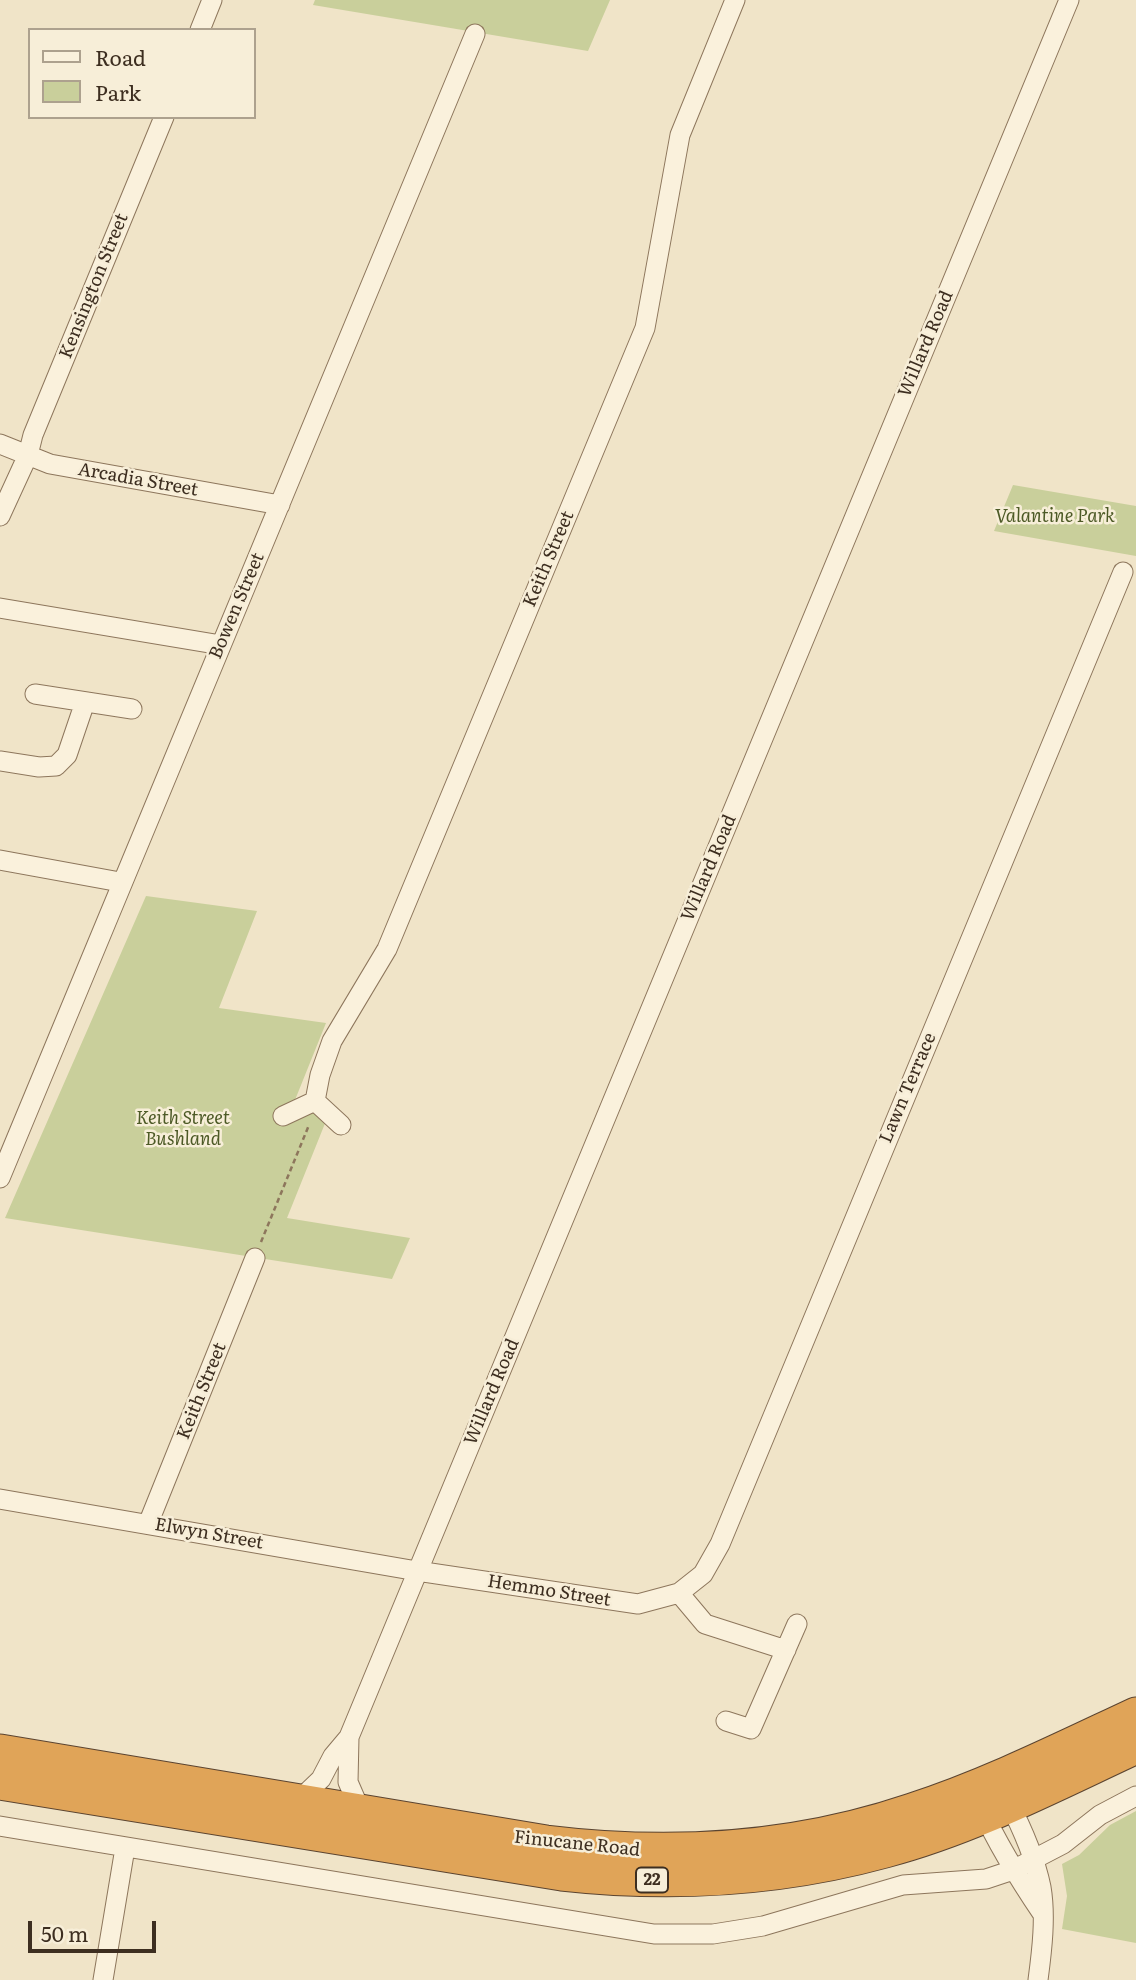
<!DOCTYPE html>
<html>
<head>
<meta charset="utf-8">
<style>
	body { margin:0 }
	#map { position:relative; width:1136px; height:1980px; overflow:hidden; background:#f0e4c8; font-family:Literata,serif }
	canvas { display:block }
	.legend { position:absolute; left:28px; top:28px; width:228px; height:91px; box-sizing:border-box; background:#f7eed8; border:2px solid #ada18e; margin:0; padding:9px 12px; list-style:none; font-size:21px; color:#3d2e20 }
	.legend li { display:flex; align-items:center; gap:14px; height:35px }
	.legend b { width:35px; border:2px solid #ada18e }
	.scale { position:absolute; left:28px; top:1921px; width:128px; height:32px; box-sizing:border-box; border:4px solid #3d2e20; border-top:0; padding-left:9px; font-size:21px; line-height:24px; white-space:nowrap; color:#3d2e20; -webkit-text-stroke:5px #f7eed8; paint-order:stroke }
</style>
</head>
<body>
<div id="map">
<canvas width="1136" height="1980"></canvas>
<ul class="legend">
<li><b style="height:9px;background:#faf1dc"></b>Road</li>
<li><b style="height:19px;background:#c9cf9b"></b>Park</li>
</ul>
<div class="scale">50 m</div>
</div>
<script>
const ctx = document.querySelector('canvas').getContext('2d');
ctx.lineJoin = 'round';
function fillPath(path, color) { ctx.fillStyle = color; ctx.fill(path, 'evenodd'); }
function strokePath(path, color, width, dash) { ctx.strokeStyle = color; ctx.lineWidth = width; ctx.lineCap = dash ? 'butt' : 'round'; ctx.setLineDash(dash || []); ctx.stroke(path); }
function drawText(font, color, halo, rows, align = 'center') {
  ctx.font = font + ' Literata,serif'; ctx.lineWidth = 5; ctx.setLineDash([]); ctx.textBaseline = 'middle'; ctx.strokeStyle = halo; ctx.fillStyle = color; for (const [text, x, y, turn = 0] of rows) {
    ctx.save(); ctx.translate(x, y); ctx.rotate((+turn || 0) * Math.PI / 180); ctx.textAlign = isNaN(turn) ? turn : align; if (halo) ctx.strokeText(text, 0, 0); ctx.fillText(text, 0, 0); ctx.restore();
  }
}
const green = new Path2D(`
	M 315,0 L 610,0 L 588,51 L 313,5 Z
	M 1013,485 L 1136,506 L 1136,556 L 994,531 Z
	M 146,896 L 257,911 L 219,1008 L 326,1023 L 295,1100 L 332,1106 L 287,1218 L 410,1238 L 392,1279 L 5,1218 Z
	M 1136,1811 L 1136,1943 L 1062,1929 L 1067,1896 L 1062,1864 L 1079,1855 L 1110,1825 Z`);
const path = new Path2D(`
	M 261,1242 L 309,1125`);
const street = new Path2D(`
	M 200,30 L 212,0
	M 0,444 L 50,464 L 280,505
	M 0,516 L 28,455 L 33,435 L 164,117
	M 0,608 L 221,645
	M 35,694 L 132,709
	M 0,761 L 39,767 L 56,766 L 67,755 L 85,702
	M 0,860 L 120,882
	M 315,1101 L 320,1075 L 332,1041 L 387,949 L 645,328 L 680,135 L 735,0
	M 283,1116 L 315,1101 L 341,1125
	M 0,1178 C 155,796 317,416 475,34
	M 0,1499 L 417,1571 L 638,1604 L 679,1593 L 703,1574 L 720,1544 L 1123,572
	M 148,1524 L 255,1258
	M 679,1593 L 705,1624 L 786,1650
	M 726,1721 L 751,1729 L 797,1624
	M 349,1737 L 348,1782 L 361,1812
	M 1007,1799 C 1021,1826 1035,1857 1041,1887 C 1046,1916 1042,1950 1038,1980
	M 298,1801 L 321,1779 L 333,1756 L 349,1737 L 1069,0
	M 981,1808 C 998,1845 1019,1879 1042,1913
	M 0,1826 L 654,1934 L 713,1934 L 763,1926 L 903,1885 L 986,1879 L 1013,1870 L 1063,1844 L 1100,1815 L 1136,1796
	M 103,1980 L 125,1848`);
const highway = new Path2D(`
	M 0,1752 L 546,1843 C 669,1858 794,1851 912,1811 C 989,1786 1063,1749 1136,1715
	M 0,1782 L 562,1873 C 670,1885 779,1879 885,1850 C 972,1827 1054,1784 1136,1746`);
const shields = [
	[652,1880,32]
];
const shieldNames = [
	["22",652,1880]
];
const streetNames = [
	["Kensington Street",94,286,-68],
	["Willard Road",926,344,-67],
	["Arcadia Street",138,480,10],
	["Keith Street",549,559,-67],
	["Bowen Street",237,606,-67],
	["Willard Road",709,868,-67],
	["Lawn Terrace",908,1088,-67],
	["Keith Street",202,1391,-68],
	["Willard Road",492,1392,-67],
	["Elwyn Street",209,1534,10],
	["Hemmo Street",549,1591,9],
	["Finucane Road",577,1844,6]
];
const parkNames = [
	["Valantine Park",1055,517],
	["Keith Street",183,1119],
	["Bushland",183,1140]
];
fillPath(green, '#c9cf9b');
strokePath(street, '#8d765c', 21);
strokePath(highway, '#5b4430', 37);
strokePath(path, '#8d765c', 2.5, [5, 3.5]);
strokePath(street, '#faf1dc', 19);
strokePath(highway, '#e0a458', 35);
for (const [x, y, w] of shields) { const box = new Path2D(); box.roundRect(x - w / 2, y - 12.5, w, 25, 5); ctx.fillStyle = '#f7eed8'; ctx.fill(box); strokePath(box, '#3d2e20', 2); }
drawText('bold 16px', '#3d2e20', null, shieldNames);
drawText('18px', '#3d2e20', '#f7eed8', streetNames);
drawText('italic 18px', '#4d5a26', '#f7eed8', parkNames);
</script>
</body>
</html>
